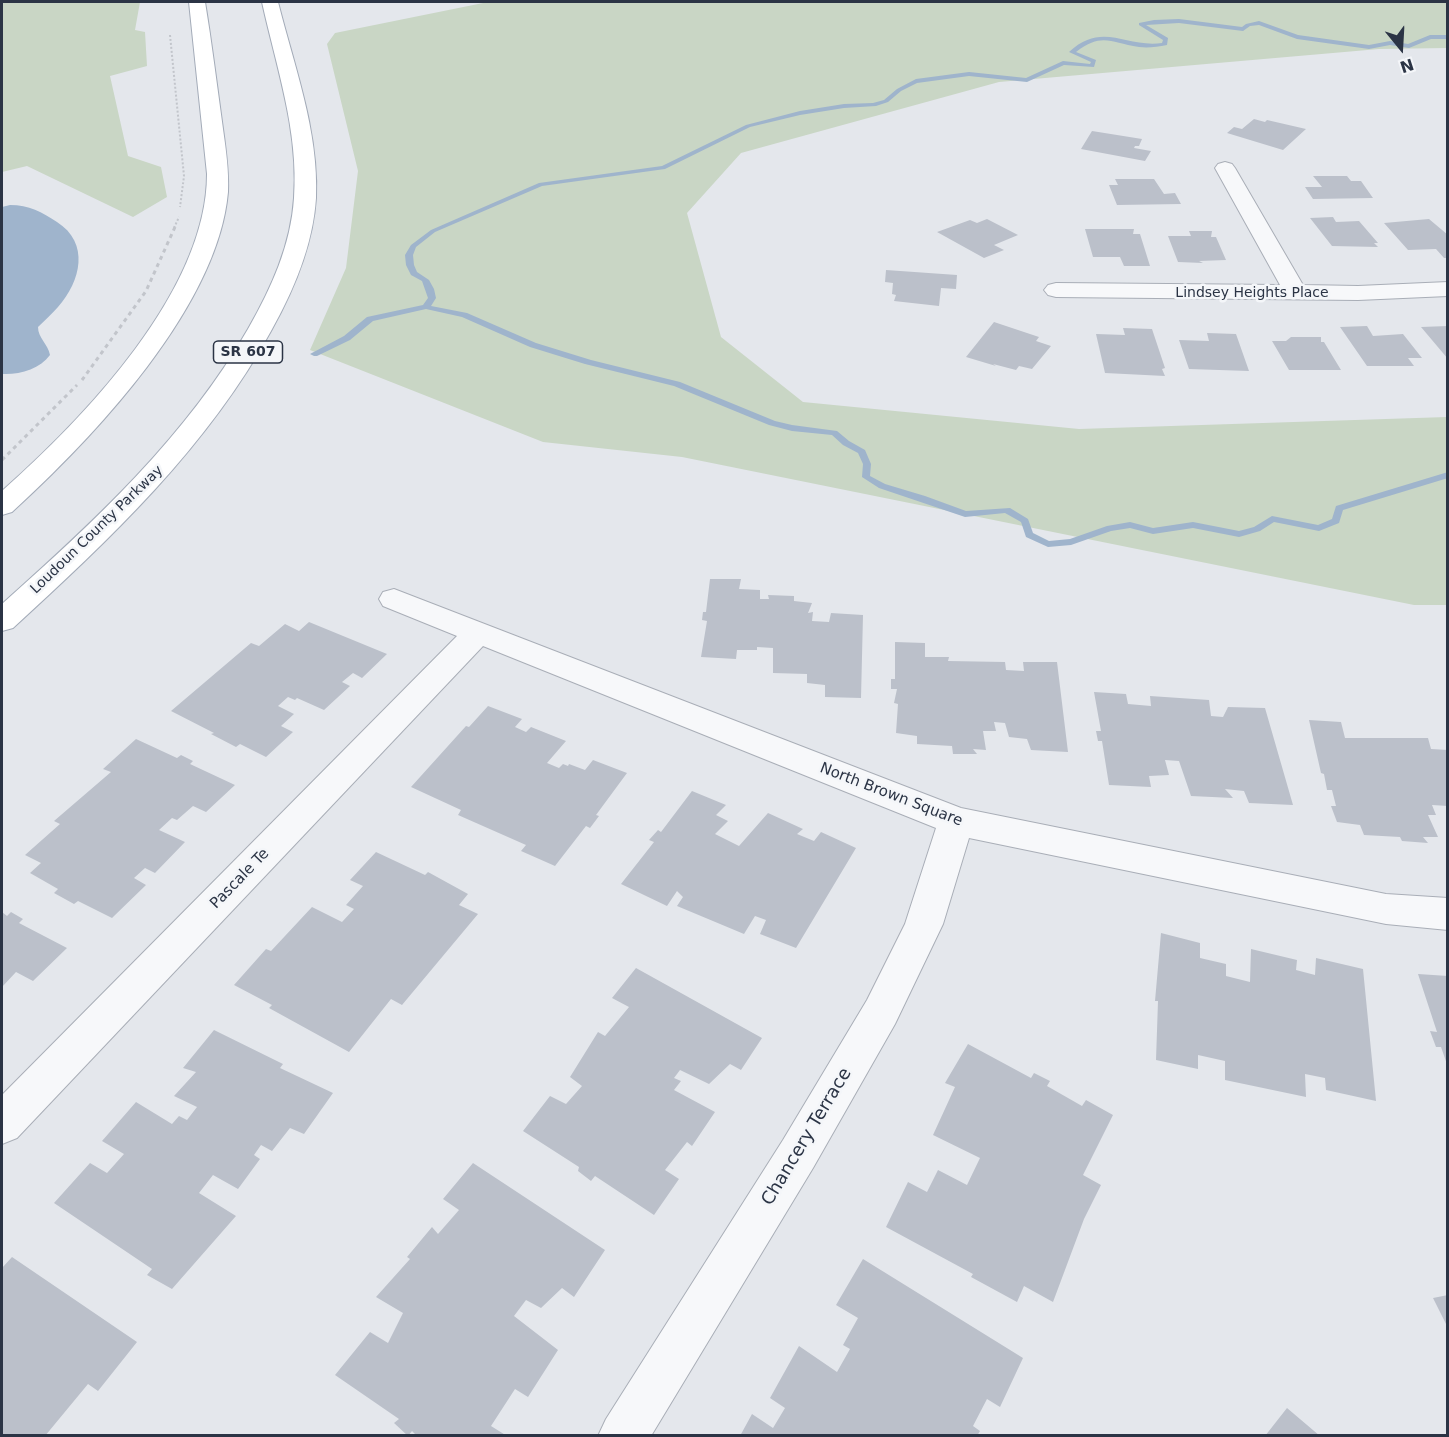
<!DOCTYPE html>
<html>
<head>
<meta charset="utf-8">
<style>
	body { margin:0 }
	#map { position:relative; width:1449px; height:1437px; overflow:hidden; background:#e4e7ec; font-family:"DejaVu Sans",sans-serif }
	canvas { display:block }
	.frame { position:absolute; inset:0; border:3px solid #2b3445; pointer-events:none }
	.north { position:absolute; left:1371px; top:18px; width:60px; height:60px; -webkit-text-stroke:4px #f4f6f9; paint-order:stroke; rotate:162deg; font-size:16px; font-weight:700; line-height:24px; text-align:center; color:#2b3445 }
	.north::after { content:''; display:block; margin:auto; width:21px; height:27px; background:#2b3445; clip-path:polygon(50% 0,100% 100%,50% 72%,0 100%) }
</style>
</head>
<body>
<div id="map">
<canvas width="1449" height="1437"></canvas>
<div class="frame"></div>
<div class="north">N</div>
</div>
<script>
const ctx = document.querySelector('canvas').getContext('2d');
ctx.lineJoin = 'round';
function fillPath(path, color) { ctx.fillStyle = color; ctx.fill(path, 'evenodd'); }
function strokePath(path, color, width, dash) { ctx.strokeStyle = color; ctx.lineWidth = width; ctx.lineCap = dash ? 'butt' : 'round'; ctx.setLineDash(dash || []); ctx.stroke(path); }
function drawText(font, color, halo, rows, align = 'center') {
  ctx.font = font + ' "DejaVu Sans",sans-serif'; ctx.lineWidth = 5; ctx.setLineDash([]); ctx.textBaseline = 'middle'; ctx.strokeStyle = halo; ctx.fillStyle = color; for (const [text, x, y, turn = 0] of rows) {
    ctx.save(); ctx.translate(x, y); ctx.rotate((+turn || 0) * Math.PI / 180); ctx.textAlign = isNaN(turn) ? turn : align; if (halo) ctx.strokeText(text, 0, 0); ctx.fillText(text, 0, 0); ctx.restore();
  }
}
const green = new Path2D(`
	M 2,2 L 140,2 L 135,30 L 145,32 L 147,66 L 110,76 L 128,156 L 161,167 L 167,197 L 133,217 L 27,166 L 2,172 Z
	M 488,2 L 1447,2 L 1447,48 L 1379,49 L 999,82 L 741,153 L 687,213 L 721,337 L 803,402 L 1079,429 L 1447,417 L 1447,605 L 1414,605 L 682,457 L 543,442 L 310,350 L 346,268 L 358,171 L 327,44 L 335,33 Z`);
const water = new Path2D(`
	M 10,205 C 29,205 42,212 57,222 C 90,243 81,281 58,307 C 52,314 45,320 38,327 C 38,338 48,344 50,355 C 40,369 19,375 2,374 L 2,207 Z`);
const stream = new Path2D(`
	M 1179,19 L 1242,27 L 1246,24 L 1259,21 L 1298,35 L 1369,45 L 1390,41 L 1408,44 L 1430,35 L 1448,35 L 1448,39 L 1431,39 L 1409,48 L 1390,45 L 1369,49 L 1297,39 L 1259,25 L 1250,26 L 1243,31 L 1179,23 L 1146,25 L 1168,38 L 1167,45 C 1157,47 1148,48 1139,47 C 1110,43 1103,32 1076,52 L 1096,60 L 1094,67 L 1064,65 L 1027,82 L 969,76 L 917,83 L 901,91 L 888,102 L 876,106 L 844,108 L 800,115 L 750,127 L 665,169 L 542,186 L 435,232 L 416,247 L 413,255 L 414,265 L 417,272 L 429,280 L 434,289 L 436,298 L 431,306 L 467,313 L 536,343 L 591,360 L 680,382 L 775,421 L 792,425 L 837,431 L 849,441 L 865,450 L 871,464 L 870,476 L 885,484 L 925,496 L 966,511 L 1010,508 L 1028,519 L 1033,533 L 1049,541 L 1070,539 L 1107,526 L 1130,522 L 1153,528 L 1193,522 L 1239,531 L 1254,527 L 1272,516 L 1318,525 L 1332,519 L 1336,506 L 1448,472 L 1448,478 L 1343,510 L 1339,523 L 1319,531 L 1274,522 L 1260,531 L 1239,537 L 1193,528 L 1153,534 L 1130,528 L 1111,531 L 1071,545 L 1048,547 L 1026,537 L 1021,522 L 1005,513 L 965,517 L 879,488 L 862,477 L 863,464 L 858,453 L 843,445 L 832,435 L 792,431 L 769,425 L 674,386 L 585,364 L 530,347 L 462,317 L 426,309 L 373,321 L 350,340 L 317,356 L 314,356 L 310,354 L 344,336 L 367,317 L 423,305 L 428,298 L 422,281 L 411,275 L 406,265 L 405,255 L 411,245 L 431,230 L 539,183 L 662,166 L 746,125 L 800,111 L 844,104 L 873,103 L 884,100 L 897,89 L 916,79 L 969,72 L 1026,78 L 1063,61 L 1090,64 L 1091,62 L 1069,52 C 1103,21 1125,48 1162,43 L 1163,40 L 1139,25 L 1139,23 L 1154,20 Z`);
const building = new Path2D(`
	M 1254,119 L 1265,122 L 1267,120 L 1306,129 L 1283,150 L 1227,133 L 1234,127 L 1242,129 Z
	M 1092,131 L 1142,139 L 1139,146 L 1135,146 L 1134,148 L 1151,151 L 1145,161 L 1081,149 Z
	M 1313,176 L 1347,176 L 1351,181 L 1361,181 L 1373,198 L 1313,199 L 1305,187 L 1322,187 Z
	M 1115,179 L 1154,179 L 1164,194 L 1175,193 L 1181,204 L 1117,205 L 1109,185 L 1118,185 Z
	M 1333,217 L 1336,222 L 1359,221 L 1378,243 L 1374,243 L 1378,247 L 1332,246 L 1310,218 Z
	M 987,219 L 1018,235 L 994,245 L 1004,250 L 984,258 L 937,232 L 970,220 L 977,223 Z
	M 1429,219 L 1448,235 L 1448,258 L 1444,258 L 1436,249 L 1408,250 L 1384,223 Z
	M 1085,229 L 1134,229 L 1133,234 L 1140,234 L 1150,266 L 1124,266 L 1120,257 L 1093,257 Z
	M 1189,231 L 1212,231 L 1211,237 L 1216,237 L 1226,260 L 1199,261 L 1203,263 L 1178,262 L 1168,236 L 1191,236 Z
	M 886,270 L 957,275 L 956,289 L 941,288 L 939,306 L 894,301 L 896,295 L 892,294 L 893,283 L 885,282 Z
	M 994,322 L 1039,337 L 1036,341 L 1051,346 L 1032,369 L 1019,366 L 1016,370 L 993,364 L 996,366 L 966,357 Z
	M 1367,326 L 1373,336 L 1403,334 L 1422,358 L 1408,358 L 1414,366 L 1367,366 L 1340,327 Z
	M 1448,326 L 1448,359 L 1421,327 Z
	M 1123,328 L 1152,329 L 1165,368 L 1162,369 L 1165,376 L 1105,373 L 1096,334 L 1125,335 Z
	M 1207,333 L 1236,334 L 1249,371 L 1189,369 L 1179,340 L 1209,341 Z
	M 1291,337 L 1321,337 L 1321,342 L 1324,342 L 1341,370 L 1289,370 L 1272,341 L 1286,341 Z
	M 710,579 L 741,579 L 739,589 L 760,590 L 760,599 L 769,599 L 768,595 L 794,596 L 794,601 L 812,603 L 808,613 L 813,612 L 812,621 L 829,622 L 831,613 L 863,615 L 861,698 L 825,697 L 825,685 L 807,683 L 807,674 L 773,673 L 773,648 L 757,647 L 757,650 L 737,650 L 736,659 L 701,657 L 707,621 L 702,620 L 703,612 L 706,612 Z
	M 309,622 L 387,654 L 362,678 L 353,673 L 342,682 L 350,686 L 324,710 L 297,698 L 295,700 L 288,697 L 278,706 L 294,714 L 281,726 L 293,732 L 266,757 L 240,744 L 236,747 L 211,734 L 214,733 L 171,711 L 251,643 L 259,646 L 285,624 L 299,631 Z
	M 895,642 L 925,643 L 925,657 L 949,657 L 948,661 L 1005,662 L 1006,670 L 1024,671 L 1023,662 L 1057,662 L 1068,752 L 1031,750 L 1027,739 L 1009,737 L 1005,723 L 994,722 L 996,731 L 983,731 L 986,750 L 973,749 L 977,754 L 953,754 L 952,746 L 917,744 L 917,736 L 896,733 L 898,704 L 894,703 L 897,689 L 891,689 L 891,679 L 895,679 Z
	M 1094,692 L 1126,694 L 1128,704 L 1151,706 L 1150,696 L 1209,700 L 1211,716 L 1223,717 L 1228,707 L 1265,708 L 1293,805 L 1249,803 L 1244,791 L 1225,789 L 1233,798 L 1191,796 L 1179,761 L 1165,760 L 1169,775 L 1149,776 L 1151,787 L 1109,785 L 1102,741 L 1098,741 L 1096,731 L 1101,731 Z
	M 488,706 L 522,719 L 515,727 L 526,732 L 531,727 L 566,741 L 547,763 L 559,768 L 563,764 L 568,766 L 569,764 L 585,770 L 593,760 L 627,773 L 596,815 L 599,816 L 590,828 L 586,826 L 555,866 L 521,851 L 526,845 L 458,815 L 461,810 L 411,787 L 466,726 L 469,727 Z
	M 1309,720 L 1341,722 L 1345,738 L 1428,738 L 1431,749 L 1448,750 L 1448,806 L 1432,805 L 1436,815 L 1428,815 L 1438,837 L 1423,837 L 1428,843 L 1402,841 L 1400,837 L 1364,835 L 1360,825 L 1337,822 L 1331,806 L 1336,806 L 1332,790 L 1327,790 L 1324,774 L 1321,773 Z
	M 136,739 L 177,758 L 181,755 L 193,761 L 190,764 L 235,785 L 206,812 L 193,806 L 177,820 L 172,818 L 159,830 L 185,842 L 155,873 L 145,868 L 134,878 L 146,885 L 112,918 L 78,901 L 74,904 L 54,893 L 58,889 L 30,873 L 41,863 L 25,855 L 60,824 L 54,821 L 111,772 L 103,769 Z
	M 692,791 L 726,805 L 716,815 L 728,821 L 715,834 L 739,846 L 768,813 L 803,829 L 797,834 L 814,841 L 821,832 L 856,848 L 796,948 L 760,934 L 766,920 L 755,916 L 744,934 L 677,906 L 683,897 L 677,891 L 667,906 L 621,884 L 654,842 L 649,840 L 658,830 L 661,832 Z
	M 376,852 L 425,875 L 428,872 L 468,894 L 459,905 L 478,914 L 402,1005 L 391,999 L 349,1052 L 269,1008 L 272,1005 L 234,985 L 266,949 L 271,951 L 312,907 L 342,922 L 354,909 L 346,905 L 363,886 L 350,880 Z
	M 2,912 L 7,916 L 11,912 L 23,919 L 19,923 L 67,948 L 33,981 L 16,972 L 2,987 Z
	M 1161,933 L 1200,943 L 1200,958 L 1226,964 L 1226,976 L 1250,982 L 1251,949 L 1297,960 L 1296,970 L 1315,975 L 1316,958 L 1363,969 L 1376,1101 L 1326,1090 L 1325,1078 L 1305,1074 L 1306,1097 L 1225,1080 L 1225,1061 L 1198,1055 L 1198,1069 L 1156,1060 L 1158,1001 L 1155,1001 Z
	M 636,968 L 762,1038 L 741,1070 L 730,1064 L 709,1084 L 680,1070 L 674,1078 L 681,1081 L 674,1090 L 715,1112 L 692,1146 L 687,1142 L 665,1170 L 679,1179 L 654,1215 L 595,1176 L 591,1181 L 578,1171 L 579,1167 L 523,1131 L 550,1096 L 566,1104 L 582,1086 L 570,1077 L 598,1032 L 605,1036 L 629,1007 L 612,998 Z
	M 1418,974 L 1448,976 L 1448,1067 L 1441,1047 L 1436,1047 L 1430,1031 L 1437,1032 Z
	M 214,1030 L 283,1064 L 280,1068 L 333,1093 L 304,1134 L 290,1128 L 272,1151 L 261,1145 L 254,1155 L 260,1159 L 238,1189 L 213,1175 L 199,1193 L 236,1216 L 172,1289 L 147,1275 L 152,1269 L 54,1203 L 90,1163 L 107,1173 L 124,1154 L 102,1141 L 136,1102 L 172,1124 L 179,1116 L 187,1120 L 197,1107 L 174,1096 L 196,1072 L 183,1068 Z
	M 968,1044 L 1031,1078 L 1034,1073 L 1050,1081 L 1047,1086 L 1082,1106 L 1086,1100 L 1113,1115 L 1083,1175 L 1101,1185 L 1084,1219 L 1053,1302 L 1024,1286 L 1017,1302 L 971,1277 L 973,1274 L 886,1227 L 908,1182 L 927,1192 L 938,1170 L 967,1185 L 980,1158 L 933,1135 L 955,1087 L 945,1083 Z
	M 473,1163 L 605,1250 L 574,1297 L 562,1288 L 541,1308 L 526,1300 L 514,1316 L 558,1350 L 528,1397 L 515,1389 L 491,1426 L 507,1436 L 417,1436 L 412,1431 L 408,1436 L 394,1423 L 399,1419 L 335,1375 L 370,1332 L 388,1343 L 403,1313 L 376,1297 L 410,1259 L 407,1257 L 432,1227 L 438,1234 L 459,1210 L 443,1199 Z
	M 12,1257 L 137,1342 L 98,1391 L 88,1384 L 45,1436 L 2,1436 L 2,1268 Z
	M 863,1259 L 1023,1358 L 1000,1407 L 987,1399 L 973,1426 L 980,1431 L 977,1436 L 740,1436 L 752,1414 L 773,1428 L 785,1408 L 770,1398 L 799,1346 L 837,1372 L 850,1349 L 843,1345 L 858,1318 L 836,1305 Z
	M 1448,1295 L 1448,1328 L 1433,1298 Z
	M 1287,1408 L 1320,1436 L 1265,1436 Z`);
const pathFar1 = new Path2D(`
	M 170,35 L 184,176 L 180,207
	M 174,228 L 179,217`);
const path = new Path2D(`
	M 82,380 L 146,291 L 175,227
	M 2,460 L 77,385`);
const street = new Path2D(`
	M 1225,162 L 1232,164 L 1235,168 L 1303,285 L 1358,286 L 1448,282 L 1448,296 L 1358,300 L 1056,297 L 1048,295 L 1044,290 L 1048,285 L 1056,283 L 1280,285 L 1215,168 L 1218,164 Z
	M 394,589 L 961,808 L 1386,894 L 1448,898 L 1448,930 L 1386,924 L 969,838 L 943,924 L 895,1024 L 813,1168 L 651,1436 L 598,1436 L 606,1419 L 783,1140 L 867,1000 L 905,924 L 936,828 L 483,646 L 17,1138 L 2,1144 L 2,1095 L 457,636 L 383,606 L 379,599 L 383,592 Z`);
const primary = new Path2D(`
	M 189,2 L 205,2 C 212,44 217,86 223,129 C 226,150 229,171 228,192 C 218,307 93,438 12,512 L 2,515 L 2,491 C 84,418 207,291 207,174 Z
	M 262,2 L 278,2 C 294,66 319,131 316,198 C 313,245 294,290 271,331 C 207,448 110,539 13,628 L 2,631 L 2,604 C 94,522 186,437 248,329 C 271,289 291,245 294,198 C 299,131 276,66 262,2 Z`);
const farStreetnames = [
	["Lindsey Heights Place",1252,293],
	["Loudoun County Parkway",97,530,-44]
];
const shields = [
	[248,352,69]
];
const shieldNames = [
	["SR 607",248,352]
];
const streetNames = [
	["North Brown Square",891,795,21],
	["Pascale Te",240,879,-46]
];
const nearStreetnames = [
	["Chancery Terrace",807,1137,-59]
];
fillPath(green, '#c9d6c5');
fillPath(water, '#9fb4cc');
fillPath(stream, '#9fb4cc');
fillPath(building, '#bbc0ca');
strokePath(street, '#a9aeb7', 2);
strokePath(primary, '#a3abb8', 2);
strokePath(pathFar1, '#c2c5cb', 2, [2, 2]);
strokePath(path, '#c2c5cb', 3, [4, 4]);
fillPath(street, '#f7f8fa');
fillPath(primary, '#fff');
drawText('14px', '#2b3445', '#f4f6f9', farStreetnames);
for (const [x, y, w] of shields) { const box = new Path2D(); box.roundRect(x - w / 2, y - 11, w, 22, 4.5); ctx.fillStyle = '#f4f6f9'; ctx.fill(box); strokePath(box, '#2b3445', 1.5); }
drawText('bold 14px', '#2b3445', null, shieldNames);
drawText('15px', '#2b3445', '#f4f6f9', streetNames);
drawText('18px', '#2b3445', '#f4f6f9', nearStreetnames);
</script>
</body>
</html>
